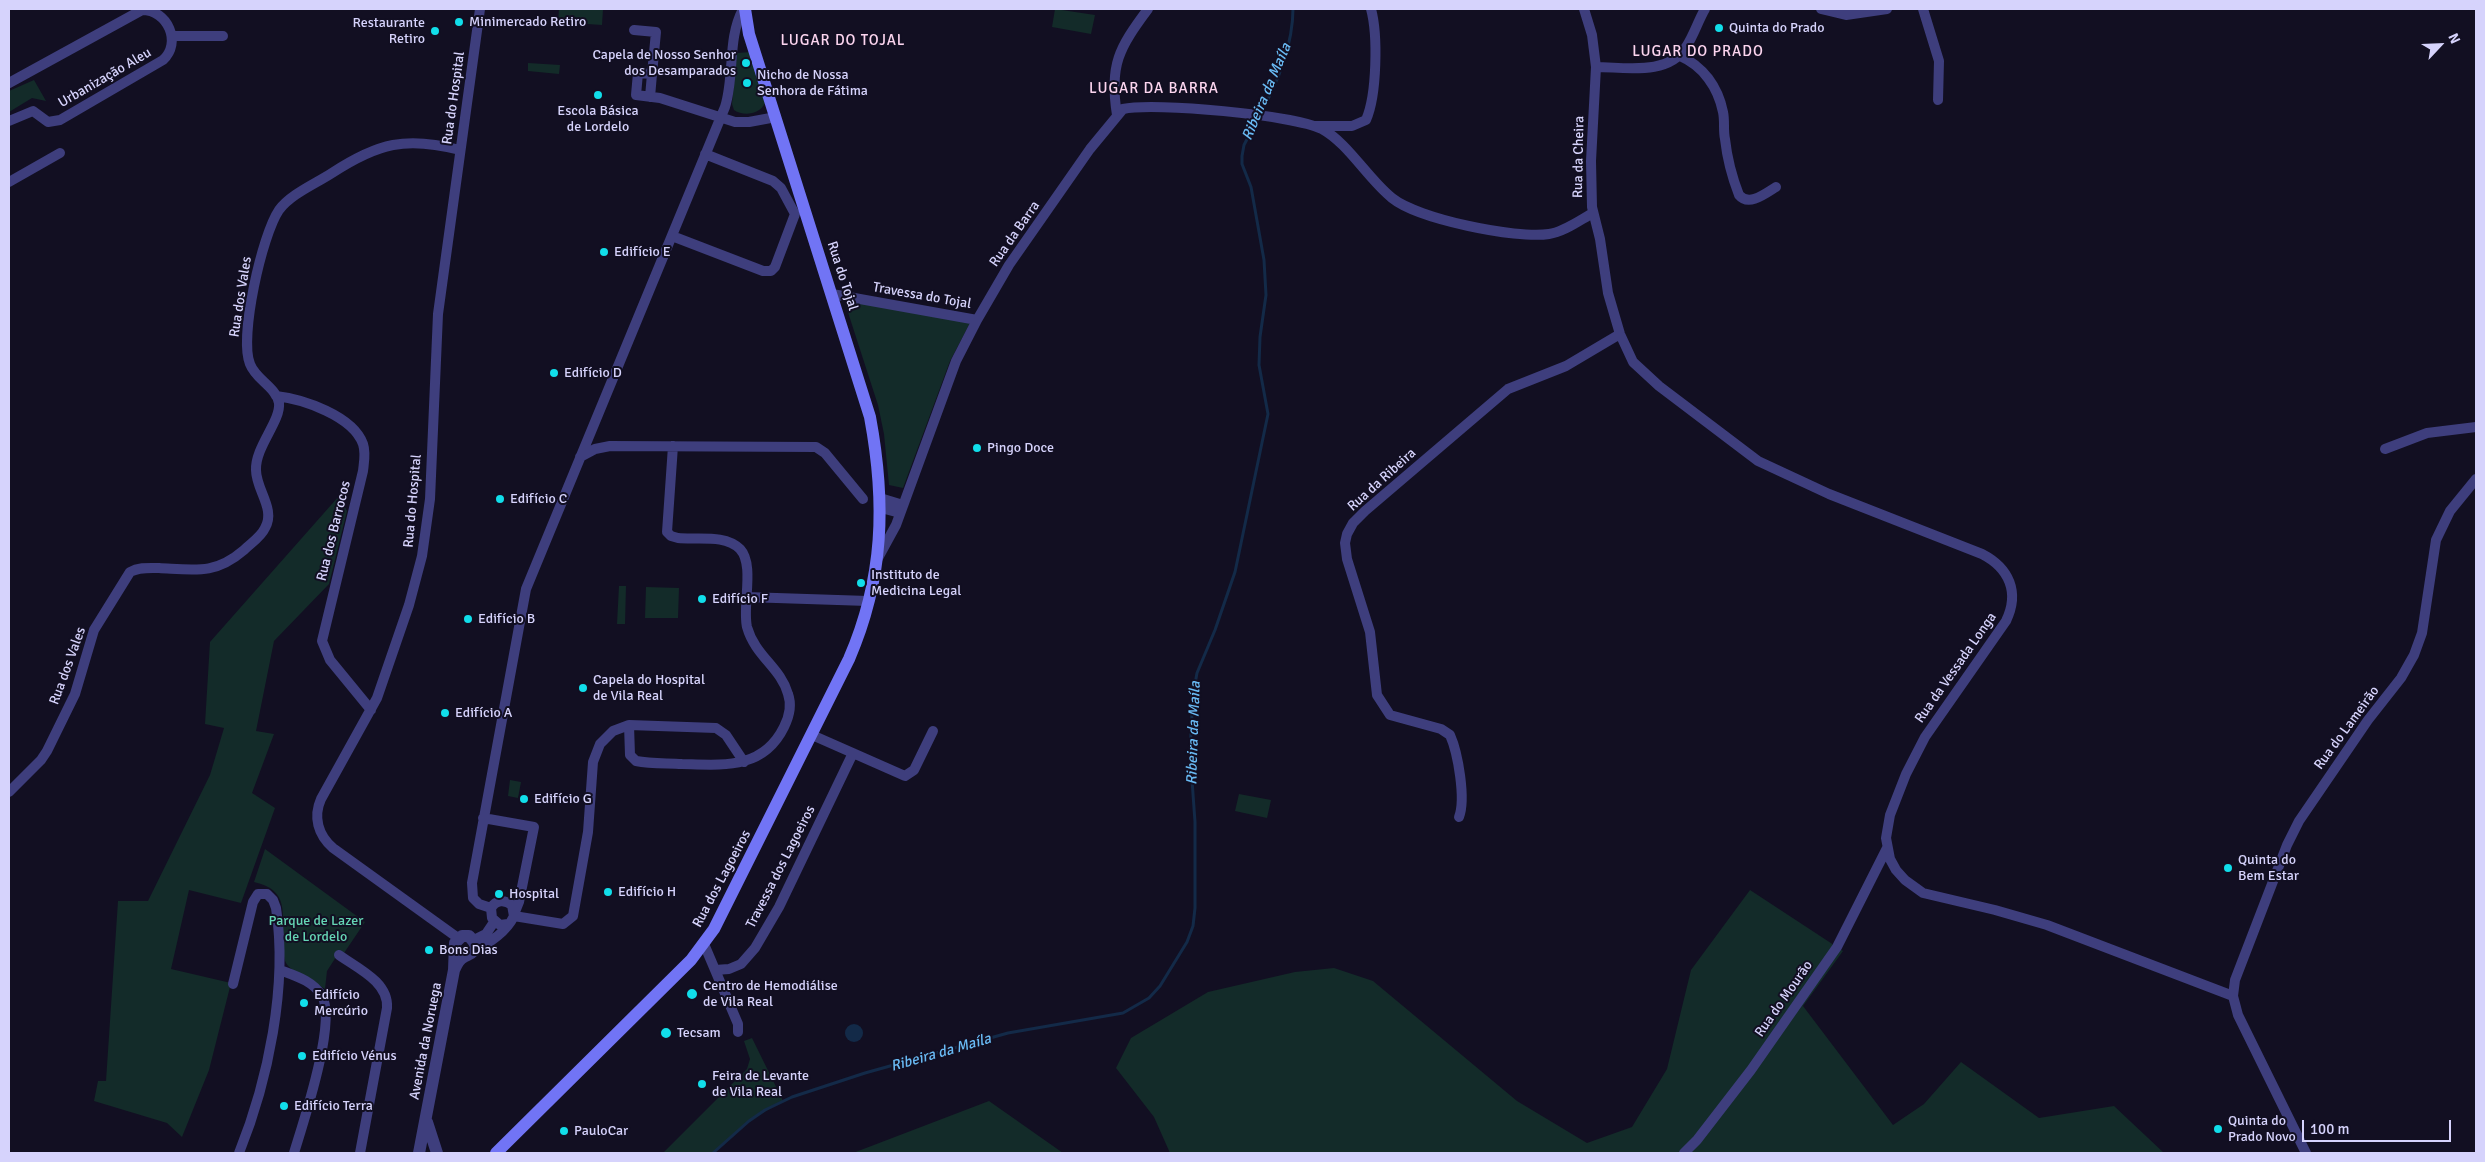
<!DOCTYPE html>
<html>
<head>
<meta charset="utf-8">
<style>
	body { margin:0 }
	#map { position:relative; width:2485px; height:1162px; overflow:hidden; background:#120f22; font-family:Signika,sans-serif }
	canvas { display:block }
	.frame { position:absolute; inset:0; border:10px solid #d6d3fc; pointer-events:none }
	.north { position:absolute; left:2415px; top:20px; width:50px; height:50px; -webkit-text-stroke:4px #120f22; paint-order:stroke; rotate:65deg; font-size:14px; font-weight:700; line-height:20px; text-align:center; color:#d6d3fc }
	.north::after { content:''; display:block; margin:auto; width:18px; height:22px; background:#d6d3fc; clip-path:polygon(50% 0,100% 100%,50% 72%,0 100%) }
	.scale { position:absolute; left:2302px; top:1120px; width:149px; height:22px; box-sizing:border-box; border:2px solid #d6d3fc; border-top:0; padding-left:6px; font-size:15px; line-height:18px; white-space:nowrap; color:#d6d3fc; -webkit-text-stroke:4px #120f22; paint-order:stroke }
</style>
</head>
<body>
<div id="map">
<canvas width="2485" height="1162"></canvas>
<div class="frame"></div>
<div class="north">N</div>
<div class="scale">100 m</div>
</div>
<script>
const ctx = document.querySelector('canvas').getContext('2d');
ctx.lineJoin = 'round';
function fillPath(path, color) { ctx.fillStyle = color; ctx.fill(path, 'evenodd'); }
function strokePath(path, color, width, dash) { ctx.strokeStyle = color; ctx.lineWidth = width; ctx.lineCap = dash ? 'butt' : 'round'; ctx.setLineDash(dash || []); ctx.stroke(path); }
function drawText(font, color, halo, rows, align = 'center') {
  ctx.font = font + ' Signika,sans-serif'; ctx.lineWidth = 4; ctx.setLineDash([]); ctx.textBaseline = 'middle'; ctx.strokeStyle = halo; ctx.fillStyle = color; for (const [text, x, y, turn = 0] of rows) {
    ctx.save(); ctx.translate(x, y); ctx.rotate((+turn || 0) * Math.PI / 180); ctx.textAlign = isNaN(turn) ? turn : align; if (halo) ctx.strokeText(text, 0, 0); ctx.fillText(text, 0, 0); ctx.restore();
  }
}
const green = new Path2D(`
	M 559,9 L 603,9 L 602,25 L 558,22 Z
	M 1055,9 L 1095,15 L 1091,34 L 1052,27 Z
	M 751,52 L 765,103 C 760,114 744,117 734,110 L 732,104 L 737,53 Z
	M 528,63 L 560,65 L 559,74 L 528,71 Z
	M 34,80 L 46,101 L 32,98 L 9,112 L 9,91 Z
	M 844,300 L 970,323 L 950,361 L 903,488 L 889,485 L 884,434 L 878,405 Z
	M 339,496 L 347,511 L 329,584 L 274,641 L 256,731 L 274,734 L 252,793 L 275,808 L 241,903 L 189,890 L 171,969 L 231,983 L 209,1070 L 182,1137 L 167,1123 L 94,1101 L 98,1081 L 106,1081 L 118,901 L 148,901 L 210,775 L 224,728 L 205,724 L 210,642 Z
	M 619,586 L 626,586 L 625,624 L 617,624 Z
	M 646,587 L 679,588 L 678,618 L 645,618 Z
	M 510,780 L 521,782 L 518,798 L 508,796 Z
	M 1239,794 L 1271,800 L 1267,818 L 1235,811 Z
	M 265,849 L 365,922 L 344,953 L 336,957 L 327,971 L 325,989 C 315,982 291,972 286,963 C 283,957 284,950 283,944 C 282,913 290,890 254,882 Z
	M 1750,890 L 1843,951 L 1803,1006 L 1893,1125 L 1924,1104 L 1961,1062 L 2039,1118 L 2114,1106 L 2164,1153 L 1170,1153 L 1154,1117 L 1116,1068 L 1131,1038 L 1208,992 L 1295,972 L 1334,968 L 1373,981 L 1517,1101 L 1587,1143 L 1632,1127 L 1667,1069 L 1691,970 Z
	M 752,1038 L 783,1101 L 749,1121 L 713,1153 L 663,1153 L 747,1069 L 750,1059 L 744,1041 Z
	M 989,1101 L 1063,1153 L 853,1153 Z`);
const water = new Path2D(`
	M845 1033a9 9 0 1 1 18 0a9 9 0 1 1-18 0Z`);
const stream = new Path2D(`
	M 1261,112 C 1278,83 1293,43 1293,9
	M 713,1153 L 749,1121 L 765,1110 L 792,1097 L 865,1073 L 1008,1033 L 1123,1013 L 1149,998 L 1160,986 L 1187,942 L 1193,926 L 1195,908 L 1195,822 L 1190,752 L 1193,695 L 1197,673 L 1215,630 L 1235,572 L 1268,414 L 1259,365 L 1260,337 L 1266,295 L 1264,260 L 1251,187 L 1242,164 L 1242,156 L 1244,145 L 1258,118`);
const minor = new Path2D(`
	M 1584,9 L 1592,35 L 1596,67 L 1591,161 L 1592,207 L 1600,239 L 1608,293 L 1620,334 L 1633,362 L 1659,386 L 1758,461 L 1829,494 L 1982,554 C 2009,568 2020,592 2006,621 L 1925,737 L 1906,774 L 1890,815 L 1886,838 L 1890,859 L 1896,870 L 1905,880 L 1923,893 L 1995,910 L 2047,925 L 2233,996
	M 1821,9 L 1846,15 L 1887,9
	M 1923,9 L 1939,61 L 1938,100
	M 634,30 L 656,32 L 652,74
	M 172,36 L 223,36
	M 1680,56 C 1703,66 1718,87 1723,112 C 1725,121 1723,130 1725,139 C 1727,157 1732,177 1739,195 C 1749,207 1766,193 1776,187
	M 1596,67 C 1625,67 1668,76 1686,47 C 1694,35 1698,21 1705,9
	M 9,83 L 142,10 C 168,10 182,43 163,60 L 60,120 L 48,122 L 33,111 L 9,121
	M 650,97 L 652,74 L 638,73 L 636,95 L 660,98 L 735,122 L 749,122 L 776,117
	M 1117,115 C 1109,65 1119,48 1148,9
	M 1316,126 L 1352,126 L 1366,120 C 1377,95 1378,35 1371,9
	M 9,182 L 60,153
	M 672,236 L 763,271 L 771,271 L 775,267 L 795,214 L 781,188 L 773,181 L 705,154
	M 832,294 L 977,320
	M 276,396 C 303,399 353,416 363,444 C 366,453 364,462 363,471 L 322,641 L 330,660 L 371,710
	M 2385,449 L 2427,433 L 2476,427
	M 580,457 L 595,449 L 610,446 L 816,447 L 825,453 L 863,499
	M 880,498 L 903,505
	M 881,508 L 900,513
	M 878,558 L 896,525 L 956,361 L 977,320 L 1009,265 L 1090,149 L 1123,109 C 1154,102 1294,115 1322,129 C 1348,143 1368,179 1392,198 C 1418,219 1515,239 1549,234 C 1564,232 1580,220 1593,213
	M 746,597 L 868,601
	M 629,725 L 630,755 L 636,761 C 651,764 667,763 682,764 C 722,765 763,770 784,727 C 789,717 792,705 788,694 C 781,668 755,656 747,627 C 742,606 755,565 740,549 C 725,534 698,540 678,538 L 671,536 L 667,532 L 673,446
	M 812,735 L 905,776 L 914,770 L 933,731
	M 9,792 L 41,760 L 47,751 L 75,694 L 94,630 L 130,572 C 139,567 149,568 159,568 C 195,570 215,575 244,550 C 251,543 261,537 265,528 C 276,509 256,490 256,470 C 255,447 281,421 279,403 C 276,387 256,380 250,364 C 239,337 262,235 279,210 C 291,194 315,184 332,173 C 378,143 406,136 460,150
	M 1459,817 C 1466,799 1458,753 1450,735 L 1441,729 L 1390,715 L 1377,695 L 1370,632 L 1347,559 L 1345,543 L 1347,534 L 1353,523 L 1365,511 L 1508,389 L 1566,366 L 1620,334
	M 483,818 L 534,827 L 519,902 L 515,912
	M 491,908 L 479,904 L 473,898 L 472,883 L 526,589 L 725,107 C 735,75 727,39 743,9
	M 514,916 L 563,924 L 573,916 L 588,832 L 593,762 L 600,744 L 613,731 L 629,725 L 716,728 L 726,735 L 744,762
	M 458,938 L 333,848 C 318,835 313,817 321,799 L 377,698 L 409,605 L 422,556 L 430,499 L 438,314 L 480,9
	M 474,940 L 486,934 L 494,922
	M 704,944 L 738,1024 L 738,1032
	M 475,950 C 490,943 507,931 514,916 L 512,905 C 504,899 496,900 491,908 L 492,918 L 500,925 L 508,924
	M 339,955 C 357,968 389,982 387,1008 L 360,1153
	M 280,970 C 296,976 313,981 322,996 C 337,1022 303,1123 294,1153
	M 715,970 L 729,969 L 741,964 L 755,948 L 779,907 L 853,753
	M 233,984 L 253,902 L 258,894 L 267,894 L 273,900 L 276,908 C 288,986 268,1081 239,1153
	M 1684,1153 L 1697,1140 L 1751,1070 L 1837,947 L 1887,848
	M 2306,1153 L 2238,1015 L 2233,996 L 2235,980 L 2287,845 L 2299,821 L 2368,720 L 2401,678 L 2414,655 L 2422,633 L 2436,540 L 2450,511 L 2476,479`);
const tertiary = new Path2D(`
	M 427,1122 L 437,1153
	M 419,1153 L 454,970 L 455,943 L 462,936 L 469,936 L 475,943 C 475,955 469,953 462,958 C 458,961 456,966 454,970`);
const secondary = new Path2D(`
	M 496,1153 L 691,960 L 714,929 L 849,659 C 884,578 886,503 870,417 L 749,34 L 745,9`);
const markers = [
	[459,22,5,"#11deea"],
	[1719,28,5,"#11deea"],
	[435,31,5,"#11deea"],
	[746,63,5,"#11deea"],
	[747,83,5,"#11deea"],
	[598,95,5,"#11deea"],
	[604,252,5,"#11deea"],
	[554,373,5,"#11deea"],
	[977,448,5,"#11deea"],
	[500,499,5,"#11deea"],
	[861,583,5,"#11deea"],
	[702,599,5,"#11deea"],
	[468,619,5,"#11deea"],
	[583,688,5,"#11deea"],
	[445,713,5,"#11deea"],
	[524,799,5,"#11deea"],
	[2228,868,5,"#11deea"],
	[608,892,5,"#11deea"],
	[499,894,5,"#11deea"],
	[429,950,5,"#11deea"],
	[692,994,6,"#11deea"],
	[304,1003,5,"#11deea"],
	[666,1033,6,"#11deea"],
	[302,1056,5,"#11deea"],
	[702,1084,5,"#11deea"],
	[284,1106,5,"#11deea"],
	[2218,1129,5,"#11deea"],
	[564,1131,5,"#11deea"]
];
const poiNames = [
	["Minimercado Retiro",469,22],
	["Restaurante",425,23,"right"],
	["Retiro",425,39,"right"],
	["Quinta do Prado",1729,28],
	["Capela de Nosso Senhor",736,55,"right"],
	["dos Desamparados",736,71,"right"],
	["Nicho de Nossa",757,75],
	["Senhora de Fátima",757,91],
	["Escola Básica",598,111,"center"],
	["de Lordelo",598,127,"center"],
	["Edifício E",614,252],
	["Edifício D",564,373],
	["Pingo Doce",987,448],
	["Edifício C",510,499],
	["Instituto de",871,575],
	["Medicina Legal",871,591],
	["Edifício F",712,599],
	["Edifício B",478,619],
	["Capela do Hospital",593,680],
	["de Vila Real",593,696],
	["Edifício A",455,713],
	["Edifício G",534,799],
	["Quinta do",2238,860],
	["Bem Estar",2238,876],
	["Edifício H",618,892],
	["Hospital",509,894],
	["Bons Dias",439,950],
	["Centro de Hemodiálise",703,986],
	["de Vila Real",703,1002],
	["Edifício",314,995],
	["Mercúrio",314,1011],
	["Tecsam",677,1033],
	["Edifício Vénus",312,1056],
	["Feira de Levante",712,1076],
	["de Vila Real",712,1092],
	["Edifício Terra",294,1106],
	["Quinta do",2228,1121],
	["Prado Novo",2228,1137],
	["PauloCar",574,1131]
];
const streetNames = [
	["Urbanização Aleu",105,78,-30],
	["Rua do Hospital",454,98,-82],
	["Rua da Cheira",1579,157,-89],
	["Rua da Barra",1015,234,-55],
	["Rua do Tojal",842,276,72],
	["Travessa do Tojal",922,296,10],
	["Rua dos Vales",241,297,-81],
	["Rua da Ribeira",1382,480,-42],
	["Rua do Hospital",413,501,-85],
	["Rua dos Barrocos",334,531,-76],
	["Rua dos Vales",68,666,-70],
	["Rua da Vessada Longa",1956,668,-55],
	["Rua do Lameirão",2347,728,-54],
	["Travessa dos Lagoeiros",781,867,-63],
	["Rua dos Lagoeiros",722,879,-62],
	["Rua do Mourão",1784,999,-55],
	["Avenida da Noruega",426,1041,-79]
];
const parkNames = [
	["Parque de Lazer",316,921],
	["de Lordelo",316,937]
];
const neighbourhoodNames = [
	["LUGAR DO TOJAL",843,41],
	["LUGAR DO PRADO",1698,52],
	["LUGAR DA BARRA",1154,89]
];
const waterNames = [
	["Ribeira da Maíla",1267,92,-67],
	["Ribeira da Maíla",1194,733,-88],
	["Ribeira da Maíla",941,1053,-16]
];
fillPath(green, '#132b29');
fillPath(water, '#132a48');
strokePath(stream, '#132a48', 3);
strokePath(minor, '#3e3e7d', 10);
strokePath(tertiary, '#3e3e7d', 12);
strokePath(secondary, '#7174f5', 12);
for (const [x, y, r, color] of markers) { const dot = new Path2D(); dot.arc(x, y, r, 0, 2 * Math.PI); ctx.fillStyle = color; ctx.fill(dot); strokePath(dot, '#120f22', 2); }
drawText('14px', '#d6d3fc', '#120f22', poiNames, 'left');
drawText('14px', '#d6d3fc', '#120f22', streetNames);
drawText('14px', '#65d6b5', '#120f22', parkNames);
ctx.letterSpacing = '1px';
drawText('15px', '#fcd5ef', '#120f22', neighbourhoodNames);
ctx.letterSpacing = '0px';
drawText('italic 15px', '#69baf4', '#120f22', waterNames);
</script>
</body>
</html>
